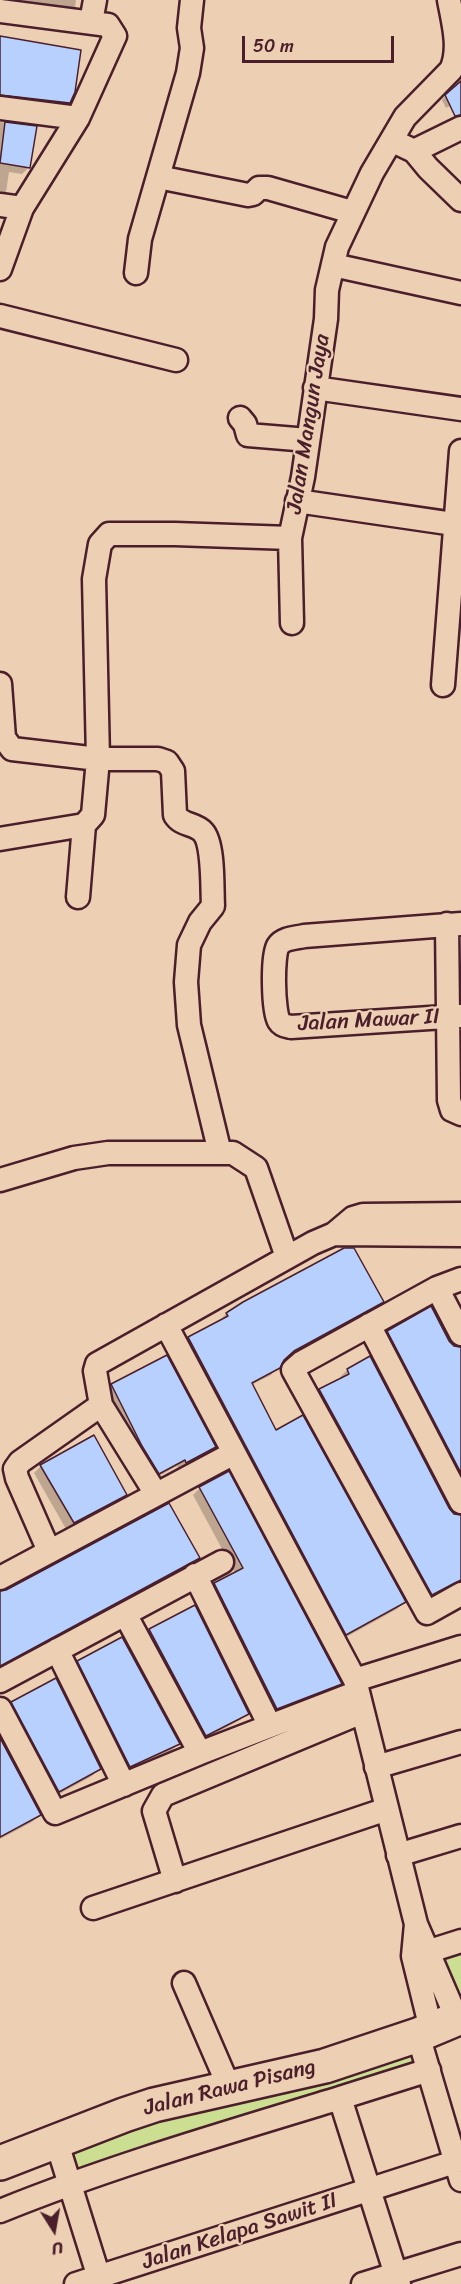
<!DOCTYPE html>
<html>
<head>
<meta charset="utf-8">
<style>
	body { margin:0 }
	#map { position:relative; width:461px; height:2284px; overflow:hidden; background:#edcfb3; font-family:Sriracha,sans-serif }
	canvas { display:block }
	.north { position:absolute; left:24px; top:2200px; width:60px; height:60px; -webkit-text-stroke:4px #edcfb3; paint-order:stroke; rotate:169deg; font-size:16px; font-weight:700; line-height:24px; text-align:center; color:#4a1f2b }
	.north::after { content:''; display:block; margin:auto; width:21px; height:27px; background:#4a1f2b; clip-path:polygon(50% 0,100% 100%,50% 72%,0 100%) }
	.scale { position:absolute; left:242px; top:36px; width:152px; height:27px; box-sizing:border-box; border:3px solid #4a1f2b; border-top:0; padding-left:8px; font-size:18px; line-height:21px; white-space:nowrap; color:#4a1f2b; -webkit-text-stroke:4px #edcfb3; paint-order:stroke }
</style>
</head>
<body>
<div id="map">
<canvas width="461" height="2284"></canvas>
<div class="north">U</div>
<div class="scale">50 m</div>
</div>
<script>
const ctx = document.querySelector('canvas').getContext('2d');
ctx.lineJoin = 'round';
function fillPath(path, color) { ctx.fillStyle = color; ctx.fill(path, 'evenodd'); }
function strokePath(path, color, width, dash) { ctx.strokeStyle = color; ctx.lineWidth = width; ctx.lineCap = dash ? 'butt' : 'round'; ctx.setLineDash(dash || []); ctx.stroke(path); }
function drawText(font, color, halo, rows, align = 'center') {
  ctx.font = font + ' Sriracha,sans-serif'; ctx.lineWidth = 4.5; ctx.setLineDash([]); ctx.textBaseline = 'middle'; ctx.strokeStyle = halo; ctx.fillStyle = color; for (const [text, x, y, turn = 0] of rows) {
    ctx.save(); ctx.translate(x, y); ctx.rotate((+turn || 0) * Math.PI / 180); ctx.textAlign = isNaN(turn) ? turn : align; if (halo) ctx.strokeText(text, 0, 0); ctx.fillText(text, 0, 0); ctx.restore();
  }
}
const green = new Path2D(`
	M 461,1941 L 461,2017 L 429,1951 Z
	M 418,2035 L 429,2070 L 70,2183 L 56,2140 Z`);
const shadow = new Path2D(`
	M 0,0 L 76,0 L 75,7 L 68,14 L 0,5 Z
	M 0,37 L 69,102 L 61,110 L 0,102 Z
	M 461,79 L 461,101 L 446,108 L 442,100 Z
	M 0,122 L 35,128 L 29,167 L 22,174 L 9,172 L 6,192 L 0,198 Z
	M 382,1301 L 375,1308 L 285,1358 L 271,1375 L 251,1385 L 276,1432 L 404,1602 L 397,1609 L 339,1641 L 182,1345 L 189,1338 L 219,1321 L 226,1314 L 244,1303 Z
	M 388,1332 L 448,1342 L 461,1350 L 461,1493 L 381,1339 Z
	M 347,1370 L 448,1509 L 452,1514 L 461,1517 L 461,1583 L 425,1601 L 313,1398 L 320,1391 L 342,1379 L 340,1377 Z
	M 112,1385 L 214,1447 L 207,1454 L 179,1469 L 177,1466 L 152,1480 L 105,1393 Z
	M 41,1466 L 125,1494 L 118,1501 L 66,1529 L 34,1473 Z
	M 200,1488 L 340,1684 L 333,1690 L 269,1715 L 208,1591 L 215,1584 L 235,1573 L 193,1495 Z
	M 198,1558 L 191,1565 L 0,1668 L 0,1594 Z
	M 194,1607 L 247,1713 L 240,1720 L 199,1742 L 143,1638 L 150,1631 Z
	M 78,1662 L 178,1744 L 171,1751 L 123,1773 L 71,1669 Z
	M 12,1703 L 99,1769 L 92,1776 L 52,1798 L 5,1710 Z
	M 0,1741 L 39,1815 L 32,1822 L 0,1839 Z`);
const building = new Path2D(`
	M 0,36 L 81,50 L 75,92 L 70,103 L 0,95 Z
	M 461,81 L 461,115 L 455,116 L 445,95 Z
	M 5,122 L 37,126 L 30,168 L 0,163 Z
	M 344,1248 L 354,1248 L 384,1302 L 294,1351 L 284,1360 L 280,1368 L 252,1383 L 276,1430 L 303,1415 L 406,1602 L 346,1635 L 188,1337 L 228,1316 L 226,1313 L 243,1302 Z
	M 431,1306 L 449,1341 L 454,1346 L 461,1347 L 461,1473 L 387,1331 Z
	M 167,1355 L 216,1447 L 186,1463 L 185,1460 L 159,1474 L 142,1446 L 111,1384 Z
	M 370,1356 L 449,1508 L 454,1514 L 461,1515 L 461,1580 L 432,1595 L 319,1389 L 349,1374 L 347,1369 Z
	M 94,1435 L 127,1495 L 74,1523 L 40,1465 Z
	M 229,1471 L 342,1684 L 277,1709 L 214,1583 L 243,1568 L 199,1487 Z
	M 169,1503 L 200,1558 L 0,1666 L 0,1591 L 6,1590 Z
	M 195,1605 L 249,1714 L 206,1736 L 149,1629 Z
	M 122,1637 L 180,1744 L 130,1767 L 77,1661 Z
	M 56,1678 L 101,1769 L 59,1792 L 11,1702 Z
	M 0,1738 L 41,1815 L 0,1837 Z`);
const street = new Path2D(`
	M 0,11 L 108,25 L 115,36 L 78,118 L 22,208 L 0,269
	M 91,22 L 95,0
	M 0,108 L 78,118
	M 393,141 L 414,151 L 428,168 L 461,200
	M 414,151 L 461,128
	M 158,177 L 248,195 L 253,194 L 259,188 L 268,188 L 352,212
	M 0,205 L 22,208
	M 333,265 L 461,293
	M 136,273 L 140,239 L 188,73 L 192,48 L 189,28 L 192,0
	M 0,316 L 176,360
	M 315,388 L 461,409
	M 240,418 L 245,424 L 248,435 L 308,440
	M 297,501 L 461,525
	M 290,538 L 292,623
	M 0,684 L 4,738 L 12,749 L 98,759 L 158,759 L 167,762 L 173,771 L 175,815 C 182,826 195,823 203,832 C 214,844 212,889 213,906 L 200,922 L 189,945 L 186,982 L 189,1025 L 220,1153
	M 443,685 L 461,451
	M 0,839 L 84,825 L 93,815 L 98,759 L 94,579 L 100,544 L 109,534 L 175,534 L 290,538 L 303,477 L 326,319 L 327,290 L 337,247 L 372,173 L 405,117 L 451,70 C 461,49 453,22 449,0
	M 78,897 L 84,825
	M 447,924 L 449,1100 L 452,1110 L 461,1114
	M 461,924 L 304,936 C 296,938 283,938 278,946 C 272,956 273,1011 279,1021 C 282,1026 287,1026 291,1027 L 461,1016
	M 0,1180 L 74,1158 L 108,1153 L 233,1153 L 256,1168 L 287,1257
	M 334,1234 L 461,1235
	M 461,1279 L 437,1288 L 301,1363 L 293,1370 L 427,1613 L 461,1594
	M 437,1288 L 461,1334
	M 166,1325 L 355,1680 L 416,1924 L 457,2019
	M 369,1325 L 461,1502
	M 156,1494 L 101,1405 L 95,1371 L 97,1364 L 313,1243 L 334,1234 L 353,1218 L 363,1215 L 461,1214
	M 49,1551 L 17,1478 L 15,1469 L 20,1462 L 101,1405
	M 195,1575 L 270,1726
	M 0,1578 L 234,1453
	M 125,1614 L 200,1753 L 358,1692
	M 57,1650 L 124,1785
	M 355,1680 L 461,1647
	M 0,1681 L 222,1562
	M 0,1709 L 55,1813 L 200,1753
	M 376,1767 L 461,1742
	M 398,1855 L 461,1836
	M 175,1881 L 154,1811 L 163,1795 L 362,1712
	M 93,1908 L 387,1809
	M 416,1924 L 413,1956 L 431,2029
	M 417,1955 L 461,1941
	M 184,1983 L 229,2087
	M 418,2035 L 461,2180
	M 56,2140 L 101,2284
	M 0,2211 C 111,2166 226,2133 340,2098
	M 76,2284 L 461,2160
	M 363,2284 L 461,2254
	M 399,2284 L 340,2098 L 429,2070`);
const secondary = new Path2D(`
	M 0,2163 L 124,2115 L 154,2105 L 325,2066 L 418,2035 L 461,2017`);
const streetNames = [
	["Jalan Mangun Jaya",309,424,-81],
	["Jalan Mawar II",369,1021,-3],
	["Jalan Rawa Pisang",230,2088,-14],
	["Jalan Kelapa Sawit II",240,2232,-18]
];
fillPath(green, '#ccde92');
fillPath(shadow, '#0003');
fillPath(building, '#b8d0fe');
strokePath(building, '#4a1f2b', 1.5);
strokePath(street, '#4a1f2b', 27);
strokePath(secondary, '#4a1f2b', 38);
strokePath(street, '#edcfb3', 22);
strokePath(secondary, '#edcfb3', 33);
drawText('22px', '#4a1f2b', '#edcfb3', streetNames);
</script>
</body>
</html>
